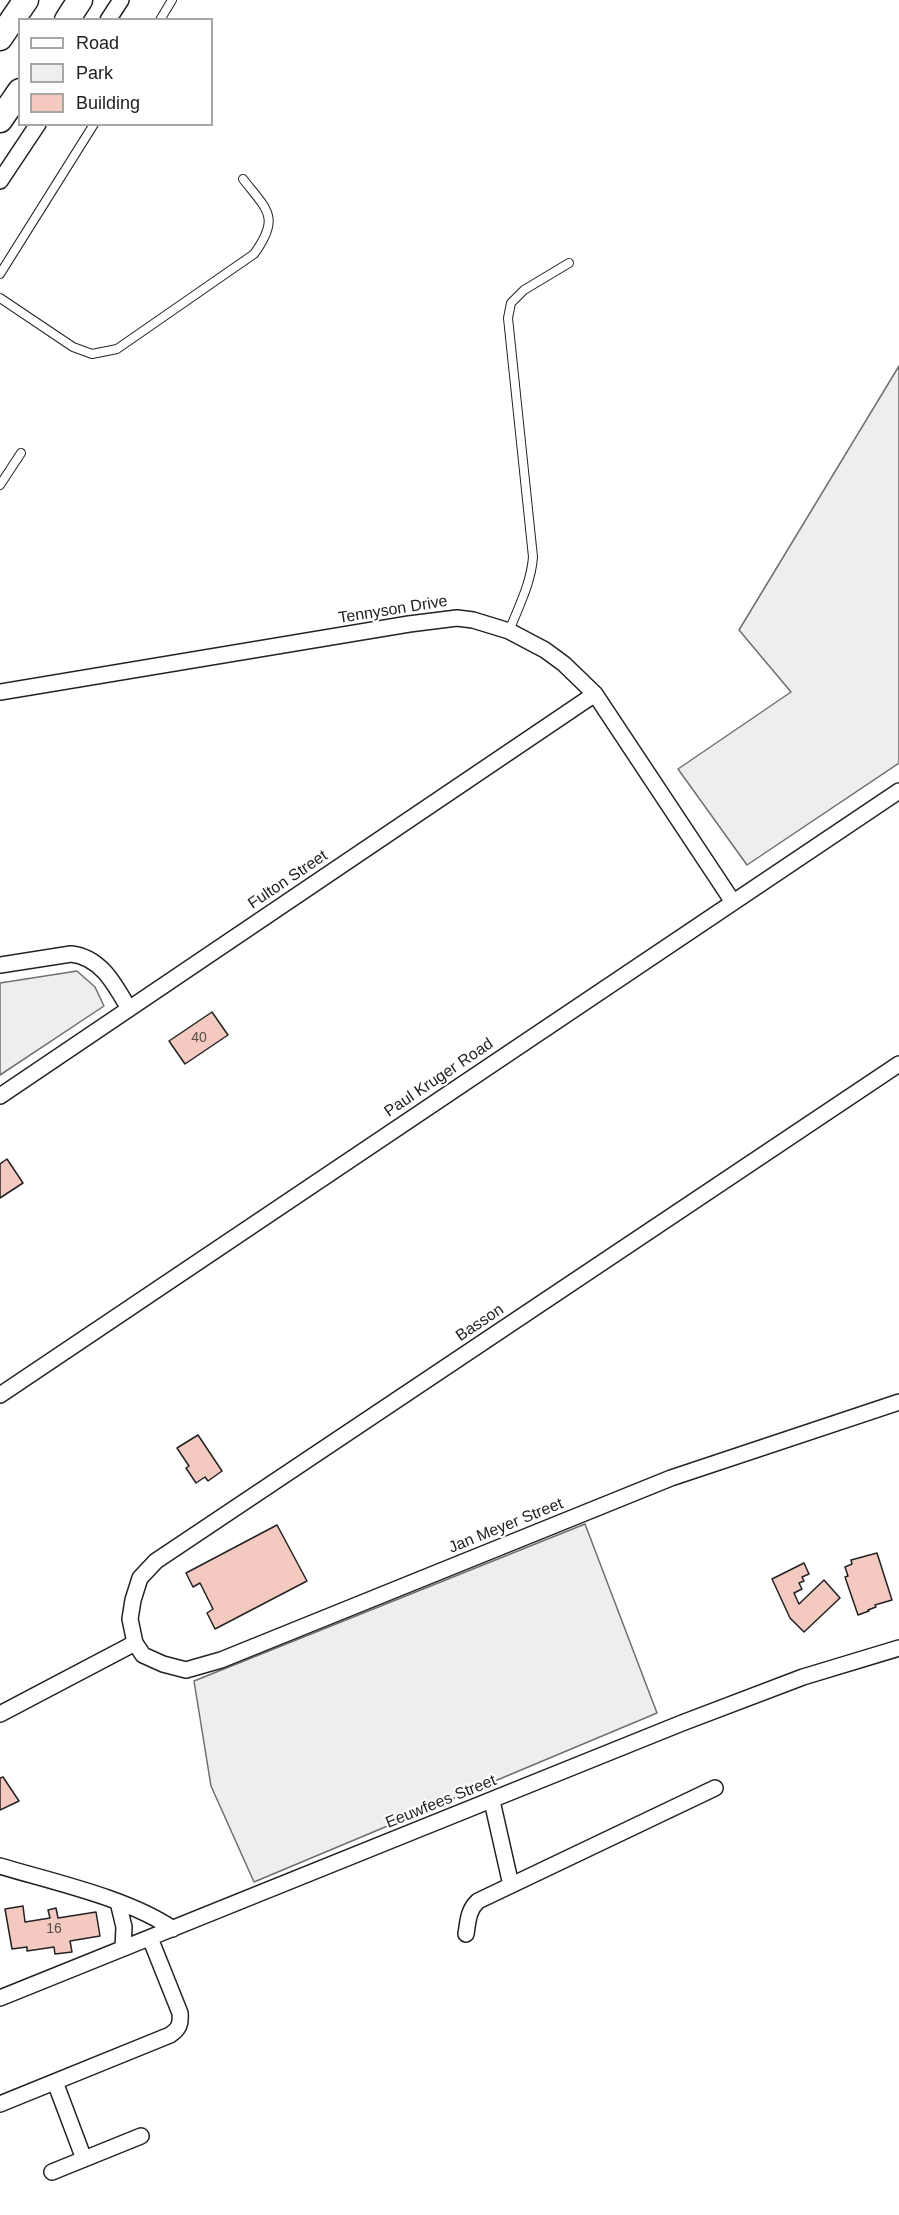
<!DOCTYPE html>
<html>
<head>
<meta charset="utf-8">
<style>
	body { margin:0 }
	#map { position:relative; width:899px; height:2215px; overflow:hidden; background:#fff; font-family:Helvetica,sans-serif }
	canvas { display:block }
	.legend { position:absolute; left:18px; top:18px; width:195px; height:108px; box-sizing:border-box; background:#fff; border:2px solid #a7a7a7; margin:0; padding:8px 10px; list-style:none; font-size:18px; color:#222 }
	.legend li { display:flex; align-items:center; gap:12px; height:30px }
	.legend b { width:30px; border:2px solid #a7a7a7 }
</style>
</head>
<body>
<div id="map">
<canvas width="899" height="2215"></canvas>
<ul class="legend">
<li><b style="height:8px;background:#fff"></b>Road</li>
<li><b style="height:16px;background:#eee"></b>Park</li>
<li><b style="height:16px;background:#f3c9c0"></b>Building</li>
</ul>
</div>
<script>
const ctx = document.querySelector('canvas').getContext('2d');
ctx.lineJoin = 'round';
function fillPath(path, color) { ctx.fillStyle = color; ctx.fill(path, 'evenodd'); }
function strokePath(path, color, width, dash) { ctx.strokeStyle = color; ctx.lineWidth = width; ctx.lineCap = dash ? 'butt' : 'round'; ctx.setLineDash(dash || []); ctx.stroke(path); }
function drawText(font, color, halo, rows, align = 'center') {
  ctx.font = font + ' Helvetica,sans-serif'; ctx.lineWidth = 4.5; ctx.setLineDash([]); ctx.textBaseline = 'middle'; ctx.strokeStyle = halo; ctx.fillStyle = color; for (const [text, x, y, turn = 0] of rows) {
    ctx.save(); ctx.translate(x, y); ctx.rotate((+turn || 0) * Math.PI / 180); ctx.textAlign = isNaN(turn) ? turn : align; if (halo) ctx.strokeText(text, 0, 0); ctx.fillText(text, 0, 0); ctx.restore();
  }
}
const green = new Path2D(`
	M 899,366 L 899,763 L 747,865 L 678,769 L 791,692 L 739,630 Z
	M 77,971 L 95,987 L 104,1006 L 0,1075 L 0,983 Z
	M 585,1524 L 657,1713 L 254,1882 L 211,1786 L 194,1681 Z`);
const building = new Path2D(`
	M 212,1012 L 228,1035 L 185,1064 L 169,1041 Z
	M 7,1159 L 23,1183 L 0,1198 L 0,1164 Z
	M 198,1435 L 222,1471 L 208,1481 L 205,1477 L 196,1483 L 186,1468 L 189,1466 L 177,1448 Z
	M 277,1525 L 307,1581 L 215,1629 L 207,1613 L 213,1609 L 200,1583 L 193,1587 L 186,1573 Z
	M 877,1553 L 892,1600 L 875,1605 L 876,1607 L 868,1610 L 869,1611 L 858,1615 L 845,1577 L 848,1576 L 845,1567 L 852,1564 L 851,1560 Z
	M 804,1563 L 809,1574 L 802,1577 L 804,1581 L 799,1583 L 802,1589 L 794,1593 L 799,1604 L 824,1580 L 840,1598 L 804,1632 L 790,1618 L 772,1579 Z
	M 3,1777 L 19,1801 L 0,1810 L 0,1778 Z
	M 23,1906 L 25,1922 L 50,1918 L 48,1910 L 56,1908 L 58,1918 L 96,1912 L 100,1936 L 70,1941 L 72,1952 L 55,1954 L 54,1947 L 27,1951 L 27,1947 L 12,1949 L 5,1909 Z`);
const service = new Path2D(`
	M 160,20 L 172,0
	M 0,274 L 94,124
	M 0,298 L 73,347 L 92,354 L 117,349 L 254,254 C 281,217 267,210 243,179
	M 0,485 L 21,453
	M 509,631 C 519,606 531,583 533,557 L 508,318 L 511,303 L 524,290 L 569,263`);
const minor = new Path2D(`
	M 108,20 L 121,0
	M 0,181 L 38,124
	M 0,692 L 409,624 L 457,618 L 473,620 L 509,631 L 545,650 L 564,664 L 595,694 L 733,902
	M 0,965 L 71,954 C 101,957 115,985 129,1009
	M 899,1064 L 156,1561 L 140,1578 L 133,1600 L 130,1619 L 135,1643 L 143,1655 L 163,1664 L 186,1670 L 221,1660 L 671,1478 L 899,1402
	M 0,1096 L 595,694
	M 0,1395 L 899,791
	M 0,1714 L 135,1643
	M 492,1801 L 511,1885
	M 0,1866 C 53,1882 128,1898 173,1929
	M 118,1902 L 124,1927 L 123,1948
	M 466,1934 C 468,1922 468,1910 478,1901 L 715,1788
	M 0,1998 L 682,1723 L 803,1677 L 899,1648
	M 55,2082 L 84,2159
	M 0,2104 L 170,2035 C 179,2029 181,2024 180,2013 L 150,1938
	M 52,2172 L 141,2136`);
const primary = new Path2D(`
	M 67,20 L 80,0
	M 0,38 L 26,0
	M 0,120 L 20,91`);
const numberNames = [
	["40",199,1038],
	["16",54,1929]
];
const streetNames = [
	["Tennyson Drive",393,610,-9],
	["Fulton Street",288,880,-34],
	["Paul Kruger Road",439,1078,-34],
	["Basson",480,1323,-34],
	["Jan Meyer Street",506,1526,-22],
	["Eeuwfees Street",441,1802,-22]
];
fillPath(green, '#eee');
strokePath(green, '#6f6f6f', 1.5);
fillPath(building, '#f3c9c0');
strokePath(building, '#222', 1.5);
strokePath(service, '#222', 10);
strokePath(minor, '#222', 18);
strokePath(primary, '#222', 27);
strokePath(service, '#fff', 8);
strokePath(minor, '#fff', 15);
strokePath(primary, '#fff', 24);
drawText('14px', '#564c4a', null, numberNames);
drawText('16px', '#222', '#fff', streetNames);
</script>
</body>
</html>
